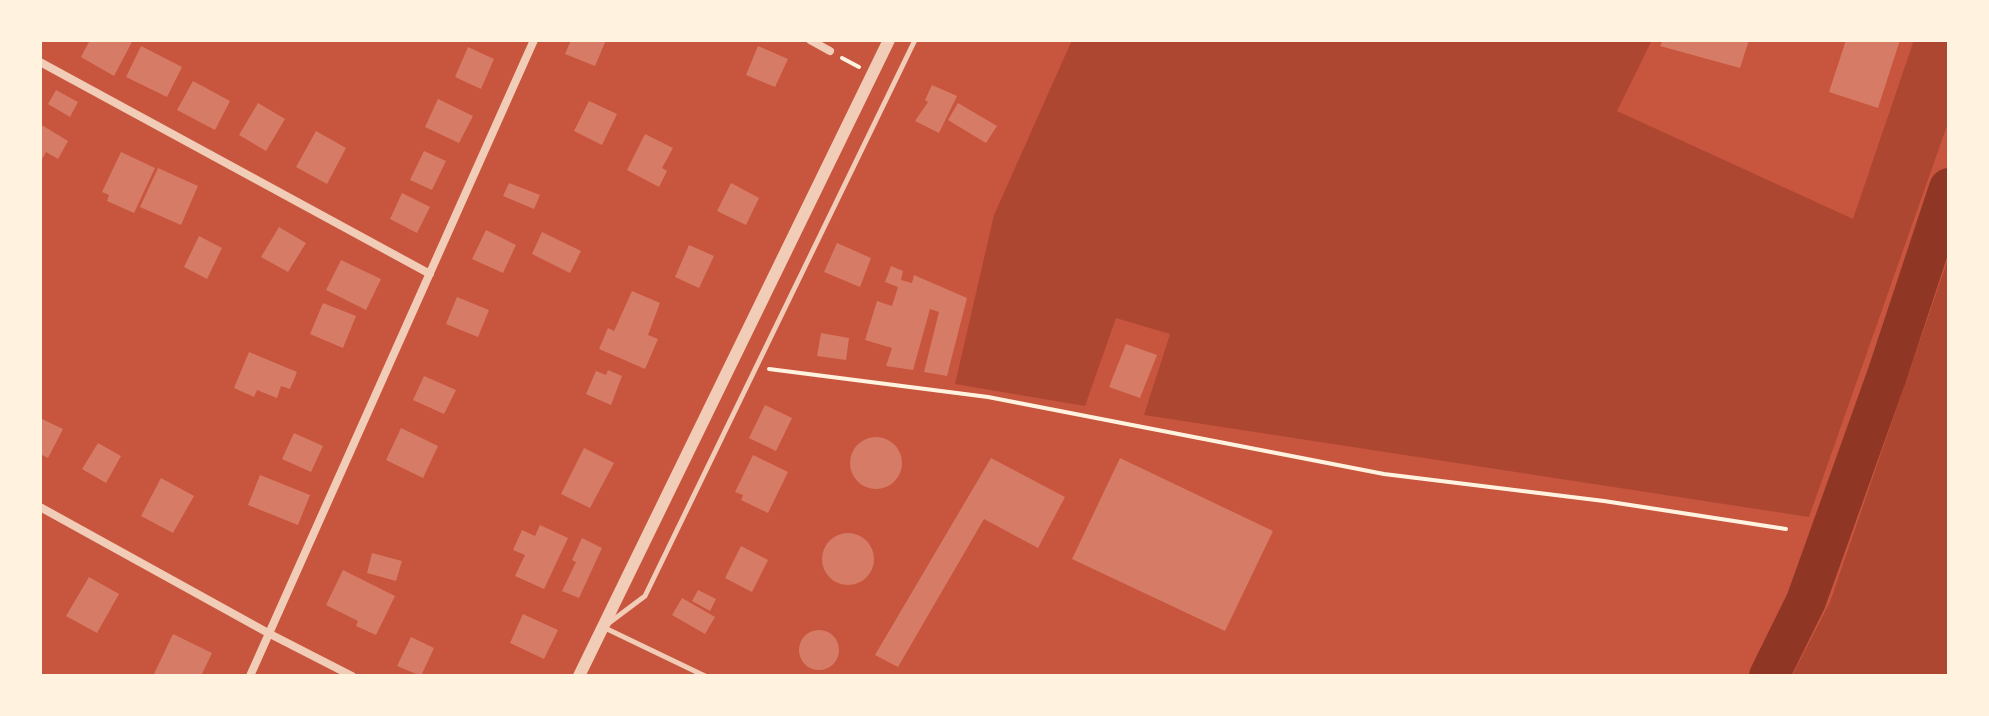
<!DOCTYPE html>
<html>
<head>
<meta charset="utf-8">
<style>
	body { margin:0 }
	#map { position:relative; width:1989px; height:716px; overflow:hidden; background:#c8553d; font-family:"Noto Sans",sans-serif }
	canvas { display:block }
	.frame { position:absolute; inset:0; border:42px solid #fff3e0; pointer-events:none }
</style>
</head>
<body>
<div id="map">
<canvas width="1989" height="716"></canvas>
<div class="frame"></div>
</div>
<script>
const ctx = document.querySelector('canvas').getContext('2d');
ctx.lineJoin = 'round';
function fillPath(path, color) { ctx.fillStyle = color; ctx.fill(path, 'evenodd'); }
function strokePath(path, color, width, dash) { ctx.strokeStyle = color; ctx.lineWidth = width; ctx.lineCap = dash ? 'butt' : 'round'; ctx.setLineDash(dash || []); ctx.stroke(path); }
const green = new Path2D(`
	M 1072,40 L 1652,40 L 1617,111 L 1853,219 L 1914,40 L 1949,40 L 1949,120 L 1809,517 L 1144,415 L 1170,334 L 1116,318 L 1085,406 L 955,384 L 994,215 Z
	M 1949,256 L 1949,676 L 1792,676 L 1830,602 Z`);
const river = new Path2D(`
	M 1769,676 L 1806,601 L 1887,375 L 1949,188`);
const building = new Path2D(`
	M 90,40 L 133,40 L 114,76 L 81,57 Z
	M 571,40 L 606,40 L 595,66 L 565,54 Z
	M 1663,40 L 1749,40 L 1740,68 L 1660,46 Z
	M 1846,40 L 1900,40 L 1878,108 L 1829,92 Z
	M 141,46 L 182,67 L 167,97 L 126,77 Z
	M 758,46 L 788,59 L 775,87 L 746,75 Z
	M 468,47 L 494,59 L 481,89 L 455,77 Z
	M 193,81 L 230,101 L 215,130 L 177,110 Z
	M 932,85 L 957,96 L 939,133 L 915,121 L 928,102 L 925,100 Z
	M 56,90 L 78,102 L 70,117 L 48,104 Z
	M 438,99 L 473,116 L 459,143 L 425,127 Z
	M 589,101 L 617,114 L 602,145 L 574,131 Z
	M 258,103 L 285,119 L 266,151 L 239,135 Z
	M 958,103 L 997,126 L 986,143 L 948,120 Z
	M 40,124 L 68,141 L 58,159 L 46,152 L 40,163 Z
	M 316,131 L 346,148 L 327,184 L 296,167 Z
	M 645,134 L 673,148 L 662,168 L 667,171 L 659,187 L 627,170 Z
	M 424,151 L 446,161 L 432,190 L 410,180 Z
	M 121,152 L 155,168 L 134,213 L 107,201 L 109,195 L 102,192 Z
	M 158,168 L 198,186 L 181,225 L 140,207 Z
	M 509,183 L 540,195 L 534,209 L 503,196 Z
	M 731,183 L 759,198 L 746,225 L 717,211 Z
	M 402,193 L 430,207 L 417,233 L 390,219 Z
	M 279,227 L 306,243 L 288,272 L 261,257 Z
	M 486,230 L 516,245 L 503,273 L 472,259 Z
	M 542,232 L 581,251 L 570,273 L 532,254 Z
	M 199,236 L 222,248 L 207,279 L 184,267 Z
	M 837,243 L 871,258 L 860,287 L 824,272 Z
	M 689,245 L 714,256 L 699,288 L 675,277 Z
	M 341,260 L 381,279 L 366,310 L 326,290 Z
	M 891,266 L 903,271 L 901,280 L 912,283 L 914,275 L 967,298 L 947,376 L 924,372 L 939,312 L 930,309 L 913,370 L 886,366 L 892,348 L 865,340 L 877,301 L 892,306 L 898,287 L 885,282 Z
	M 632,291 L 660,303 L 648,335 L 658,339 L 645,369 L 599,349 L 608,328 L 614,331 Z
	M 457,297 L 489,310 L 478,337 L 446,324 Z
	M 323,303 L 356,316 L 343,348 L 310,334 Z
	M 821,333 L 849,338 L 846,360 L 817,356 Z
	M 1126,344 L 1157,355 L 1140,398 L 1109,387 Z
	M 249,352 L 297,372 L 290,389 L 281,386 L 277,398 L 257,390 L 254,397 L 234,388 Z
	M 608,370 L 622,376 L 611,405 L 586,394 L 596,371 L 606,375 Z
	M 424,376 L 456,390 L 444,414 L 413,400 Z
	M 765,405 L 792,418 L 776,451 L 749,438 Z
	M 40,418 L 63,429 L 48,458 L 40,454 Z
	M 401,428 L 438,446 L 423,478 L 386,460 Z
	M 294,433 L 323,446 L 311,472 L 282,459 Z
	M850 463a26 26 0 1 1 52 0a26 26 0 1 1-52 0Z
	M 98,443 L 121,456 L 106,483 L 82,469 Z
	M 584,448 L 614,463 L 590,508 L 561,494 Z
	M 753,455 L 788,472 L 768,513 L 741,500 L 743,495 L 735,492 Z
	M 991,458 L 1065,497 L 1038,548 L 984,519 L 898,667 L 875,655 Z
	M 1120,458 L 1273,531 L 1225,631 L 1072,559 Z
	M 260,475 L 310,495 L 298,525 L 248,505 Z
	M 161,478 L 194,496 L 173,533 L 141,516 Z
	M 540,525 L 568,538 L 544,589 L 515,576 L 525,555 L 513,550 L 522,530 L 535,536 Z
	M822 559a26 26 0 1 1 52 0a26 26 0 1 1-52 0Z
	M 582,538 L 602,548 L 579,598 L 562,591 L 576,562 L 572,560 Z
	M 741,546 L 768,560 L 752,592 L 725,578 Z
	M 372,553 L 402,561 L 396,581 L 367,573 Z
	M 343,570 L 395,596 L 376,635 L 356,626 L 358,621 L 326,605 Z
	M 89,577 L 119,594 L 97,633 L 66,616 Z
	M 698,590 L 716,599 L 710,611 L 692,601 Z
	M 682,598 L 715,617 L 705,634 L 672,615 Z
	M 523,614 L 558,630 L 544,659 L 510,643 Z
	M799 650a20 20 0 1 1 40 0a20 20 0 1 1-40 0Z
	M 173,634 L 212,653 L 201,676 L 153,676 Z
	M 411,637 L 434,648 L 421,676 L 397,666 Z`);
const path = new Path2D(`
	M 842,58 L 859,67
	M 769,369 L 988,397 L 1384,474 L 1604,501 L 1786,529`);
const service = new Path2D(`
	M 609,623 L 645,596 L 915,40
	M 605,628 L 705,676`);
const minor = new Path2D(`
	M 810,40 L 830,51
	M 40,62 L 430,274
	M 40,507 L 270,634 L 352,676
	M 250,676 L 534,40`);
const tertiary = new Path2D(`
	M 579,676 L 889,40`);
fillPath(green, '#ae4732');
strokePath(river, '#8f3625', 40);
fillPath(building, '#d67c66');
strokePath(path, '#fff3e0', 4);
strokePath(service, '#f1ccb7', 5);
strokePath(minor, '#f1ccb7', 8);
strokePath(tertiary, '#f1ccb7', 12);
</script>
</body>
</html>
